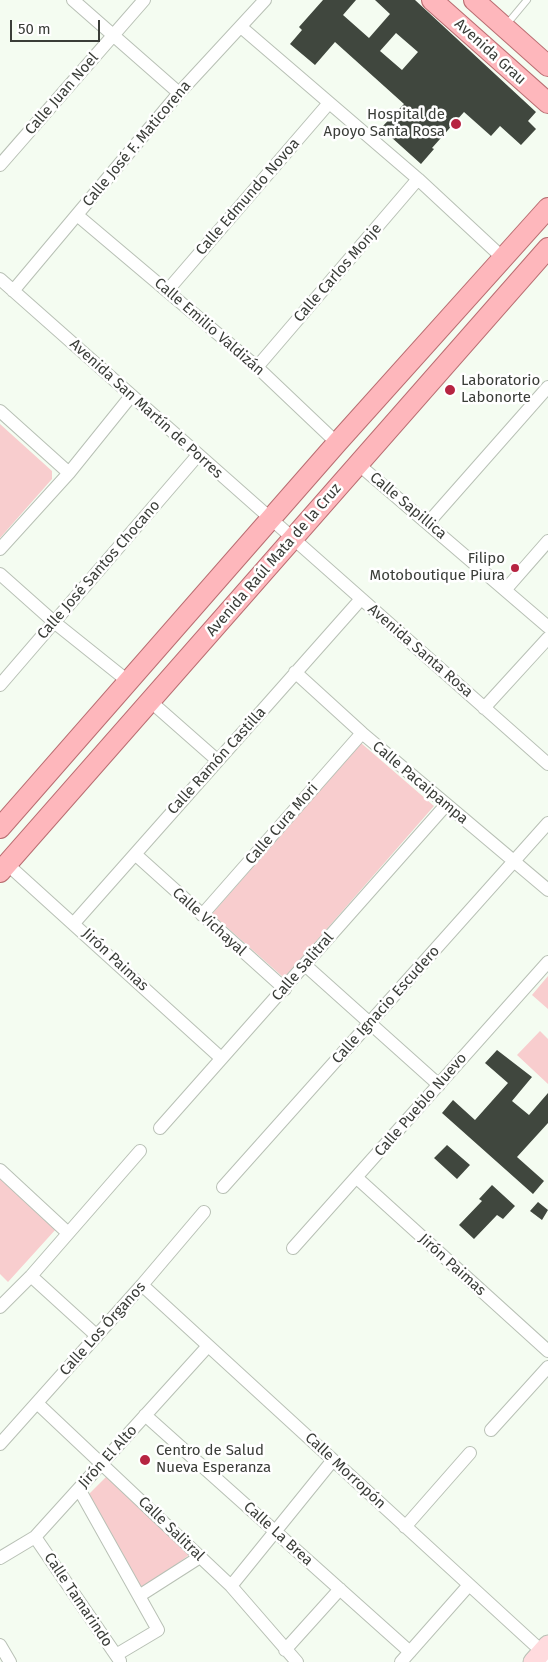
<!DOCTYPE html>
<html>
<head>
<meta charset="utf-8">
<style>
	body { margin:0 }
	#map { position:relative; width:548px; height:1662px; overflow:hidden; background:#f4fcf1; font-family:"Fira Sans",sans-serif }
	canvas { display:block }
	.scale { position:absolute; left:10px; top:20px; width:90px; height:22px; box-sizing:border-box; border:2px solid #3a3d38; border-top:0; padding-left:6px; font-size:15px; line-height:18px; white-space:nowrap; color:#3a3d38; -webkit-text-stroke:4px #fff; paint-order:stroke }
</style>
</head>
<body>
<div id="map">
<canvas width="548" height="1662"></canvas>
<div class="scale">50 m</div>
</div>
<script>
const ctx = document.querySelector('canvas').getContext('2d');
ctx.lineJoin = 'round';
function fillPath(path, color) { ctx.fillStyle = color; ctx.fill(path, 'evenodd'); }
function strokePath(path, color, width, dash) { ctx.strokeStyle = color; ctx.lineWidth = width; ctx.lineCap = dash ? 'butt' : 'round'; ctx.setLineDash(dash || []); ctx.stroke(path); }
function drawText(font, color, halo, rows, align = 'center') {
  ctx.font = font + ' "Fira Sans",sans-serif'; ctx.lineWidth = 5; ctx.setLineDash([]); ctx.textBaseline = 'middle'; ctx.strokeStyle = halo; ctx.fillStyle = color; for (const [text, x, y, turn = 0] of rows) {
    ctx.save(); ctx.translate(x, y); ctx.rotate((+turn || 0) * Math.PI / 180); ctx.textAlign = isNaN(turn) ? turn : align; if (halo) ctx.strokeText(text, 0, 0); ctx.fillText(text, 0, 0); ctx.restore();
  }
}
const green = new Path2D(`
	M 0,424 L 52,471 L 52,479 L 0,538 Z
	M 361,743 L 434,806 L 284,978 L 212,914 Z
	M 548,976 L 548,1009 L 532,995 Z
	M 540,1031 L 548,1039 L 548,1084 L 517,1055 Z
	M 0,1177 L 56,1229 L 8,1282 L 0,1274 Z
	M 109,1474 L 189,1555 L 141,1591 L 86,1497 Z`);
const building = new Path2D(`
	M 323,0 L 356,0 L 343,15 L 369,38 L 390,14 L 375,0 L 415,0 L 536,112 L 528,121 L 536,129 L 521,145 L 500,126 L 491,136 L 464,112 L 432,148 L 434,149 L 421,164 L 381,128 L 404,104 L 335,42 L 315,65 L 290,44 L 302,30 L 299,27 ZM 396,33 L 418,52 L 402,70 L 380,51 Z
	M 497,1050 L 532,1077 L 512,1101 L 529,1115 L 548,1093 L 548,1123 L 517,1157 L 544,1181 L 533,1194 L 442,1113 L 453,1100 L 475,1120 L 508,1083 L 485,1063 Z
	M 447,1145 L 470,1165 L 457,1179 L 434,1158 Z
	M 492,1185 L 515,1206 L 503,1219 L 497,1215 L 474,1239 L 459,1225 L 482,1201 L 479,1199 Z
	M 538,1202 L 548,1210 L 542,1220 L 530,1211 Z`);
const lane = new Path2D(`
	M 507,24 L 527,0`);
const street = new Path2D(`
	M 73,0 L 179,93
	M 241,27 L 418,179 L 504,259
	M 0,165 L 144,0
	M 77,215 L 257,367 L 337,443
	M 0,279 L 548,764
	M 13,291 L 179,93 L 265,0
	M 167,291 L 329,103
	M 257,367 L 418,179
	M 0,411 L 69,473
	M 358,464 L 548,627
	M 428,523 L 548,387
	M 0,549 L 69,473 L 131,396
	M 0,574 L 54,622 L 129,682
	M 506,589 L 548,541
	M 295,672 L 362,733 L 548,890
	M 0,685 L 198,455
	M 150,701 L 217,760
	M 484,708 L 548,638
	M 135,854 L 285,989
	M 7,864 L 221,1058
	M 202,915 L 362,733
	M 74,923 L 361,599
	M 305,965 L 439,1085
	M 160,1128 L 446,805
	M 0,1170 L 68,1233
	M 357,1178 L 548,1351
	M 223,1187 L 548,823
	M 293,1248 L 548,962
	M 31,1276 L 97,1336
	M 142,1285 L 548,1657
	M 0,1307 L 31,1276 L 140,1151
	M 37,1403 L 231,1586 L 297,1662
	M 145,1415 L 410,1652
	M 491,1430 L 548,1367
	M 0,1444 L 142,1285 L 204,1212
	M 79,1489 L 158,1630 L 116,1655
	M 405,1527 L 470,1453
	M 35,1537 L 120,1661
	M 0,1558 L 35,1537 L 208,1346
	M 231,1586 L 333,1460
	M 139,1596 L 200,1557
	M 0,1645 L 10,1662
	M 285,1650 L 340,1589
	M 401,1662 L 469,1585`);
const secondary = new Path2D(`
	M 533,1662 L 548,1645`);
const primary = new Path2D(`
	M 432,0 L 548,103
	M 474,0 L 548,66
	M 0,828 L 337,443 L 548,208
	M 0,872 L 548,248`);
const markers = [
	[456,124,6,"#b62441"],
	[450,390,6,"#b62441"],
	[515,568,5,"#b62441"],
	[145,1460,6,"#b62441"]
];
const streetNames = [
	["Avenida Grau",490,52,42],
	["Calle Juan Noel",62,94,-49],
	["Calle José F. Maticorena",137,144,-50],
	["Calle Edmundo Novoa",248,197,-49],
	["Calle Carlos Monje",338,273,-49],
	["Calle Emilio Valdizán",209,327,41],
	["Avenida San Martín de Porres",146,409,42],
	["Calle Sapillica",408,506,40],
	["Avenida Raúl Mata de la Cruz",274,560,-49],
	["Calle José Santos Chocano",99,570,-49],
	["Avenida Santa Rosa",420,651,41],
	["Calle Ramón Castilla",217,761,-48],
	["Calle Pacaipampa",420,783,40],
	["Calle Cura Mori",282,824,-49],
	["Calle Vichayal",209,922,42],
	["Jirón Paimas",115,960,43],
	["Calle Salitral",303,967,-49],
	["Calle Ignacio Escudero",386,1005,-48],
	["Calle Pueblo Nuevo",421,1105,-49],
	["Jirón Paimas",452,1265,42],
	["Calle Los Órganos",103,1329,-48],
	["Jirón El Alto",108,1457,-48],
	["Calle Morropón",345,1471,43],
	["Calle Salitral",171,1529,44],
	["Calle La Brea",278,1534,42],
	["Calle Tamarindo",78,1600,56]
];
const poiNames = [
	["Hospital de",445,115],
	["Apoyo Santa Rosa",445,132],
	["Laboratorio",461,381,"left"],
	["Labonorte",461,398,"left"],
	["Filipo",505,559],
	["Motoboutique Piura",505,576],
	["Centro de Salud",156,1451,"left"],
	["Nueva Esperanza",156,1468,"left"]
];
fillPath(green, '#f8cdce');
fillPath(building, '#40473e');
strokePath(lane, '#b8c0b5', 8);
strokePath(street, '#b8c0b5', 14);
strokePath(secondary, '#b8c0b5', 21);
strokePath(primary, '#b96d71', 22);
strokePath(lane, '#fff', 6);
strokePath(street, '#fff', 12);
strokePath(secondary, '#ffdbde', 19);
strokePath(primary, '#feb7bc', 20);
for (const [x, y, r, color] of markers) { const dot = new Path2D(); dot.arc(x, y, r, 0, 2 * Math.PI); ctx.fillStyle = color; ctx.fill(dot); strokePath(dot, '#fff', 2); }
drawText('15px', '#3a3d38', '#fff', streetNames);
drawText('15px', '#3a3d38', '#fff', poiNames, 'right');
</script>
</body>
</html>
